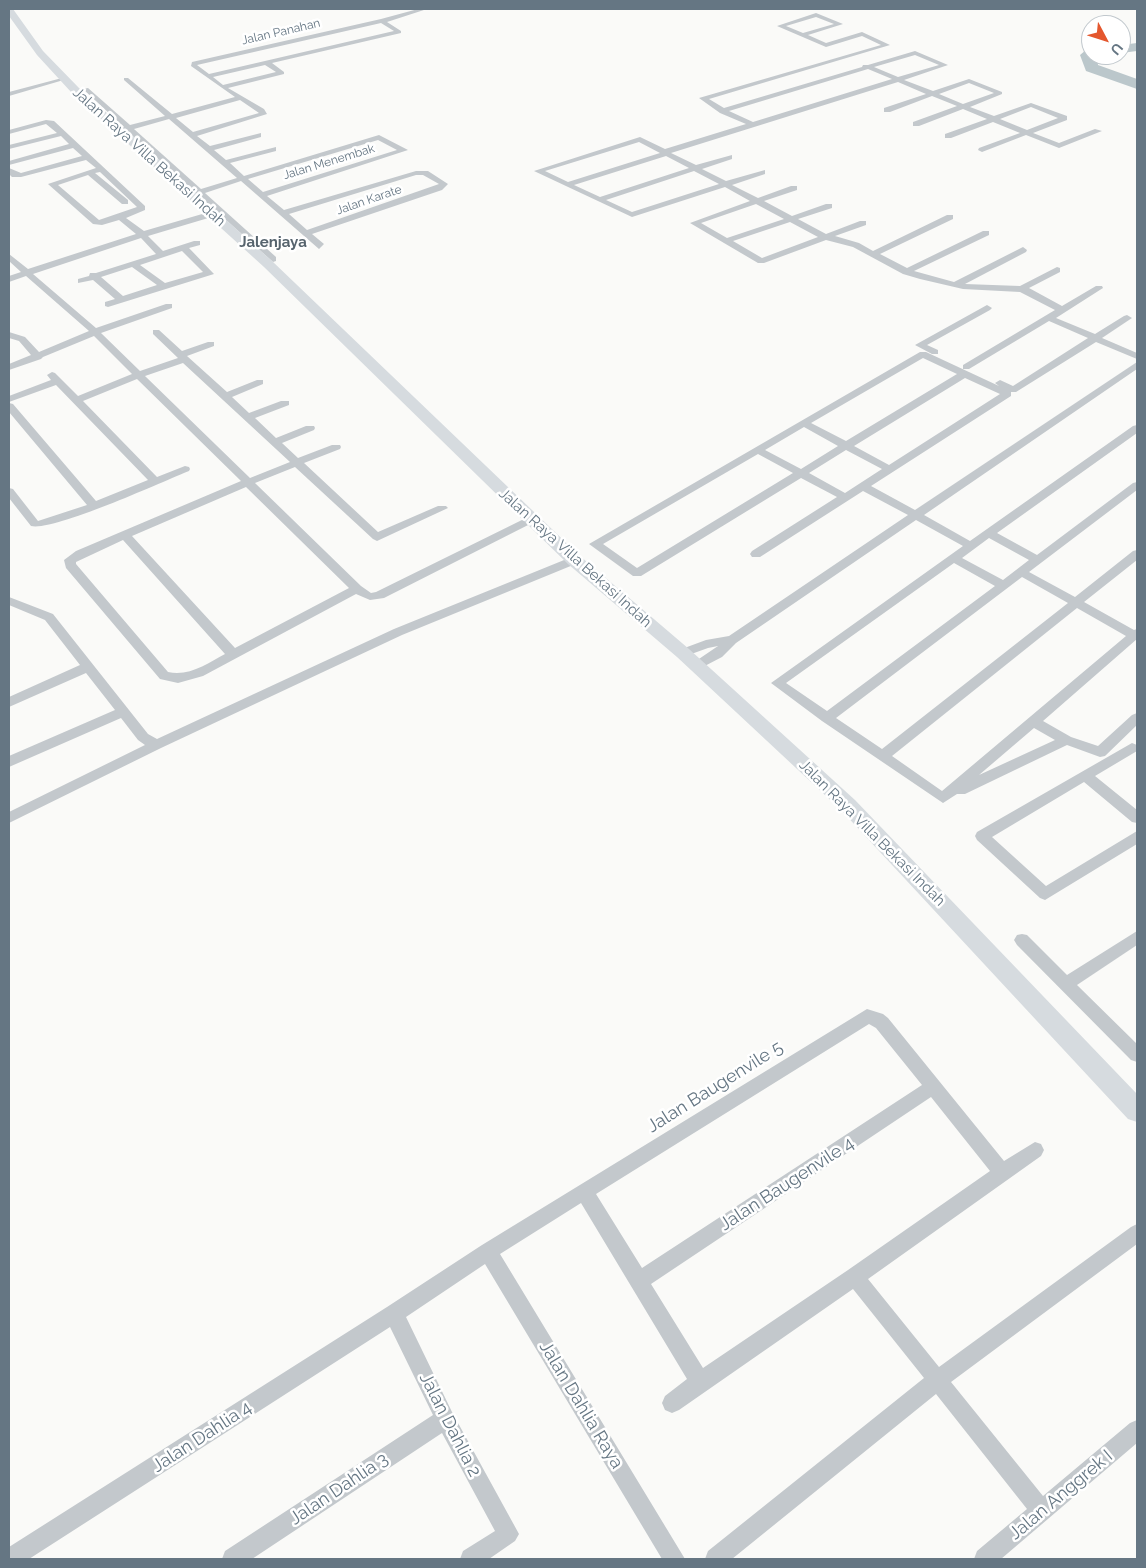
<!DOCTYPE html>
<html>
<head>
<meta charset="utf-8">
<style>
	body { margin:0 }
	#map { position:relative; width:1146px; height:1568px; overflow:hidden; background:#fafaf8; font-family:Raleway,sans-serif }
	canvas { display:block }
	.frame { position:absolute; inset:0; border:10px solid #657683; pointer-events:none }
	.north { position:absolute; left:1081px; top:15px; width:50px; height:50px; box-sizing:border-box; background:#fff; border:1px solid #c1c8cd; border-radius:50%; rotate:130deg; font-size:14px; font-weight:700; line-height:20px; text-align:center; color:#657683 }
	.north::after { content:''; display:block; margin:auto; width:18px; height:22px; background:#e4572e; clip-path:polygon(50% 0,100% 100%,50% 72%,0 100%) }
</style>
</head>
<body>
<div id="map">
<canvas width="1146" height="1568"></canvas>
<div class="frame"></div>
<div class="north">U</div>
</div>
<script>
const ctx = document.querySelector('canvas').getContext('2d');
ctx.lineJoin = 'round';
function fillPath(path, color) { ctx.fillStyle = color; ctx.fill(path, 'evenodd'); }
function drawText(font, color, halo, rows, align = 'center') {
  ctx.font = font + ' Raleway,sans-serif'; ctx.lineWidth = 5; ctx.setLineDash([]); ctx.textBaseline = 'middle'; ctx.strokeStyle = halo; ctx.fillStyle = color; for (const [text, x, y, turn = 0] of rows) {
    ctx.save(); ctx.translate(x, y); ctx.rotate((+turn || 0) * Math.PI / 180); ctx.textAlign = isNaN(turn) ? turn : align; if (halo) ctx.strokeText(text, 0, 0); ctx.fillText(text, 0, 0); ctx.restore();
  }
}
const river = new Path2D(`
	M 1137,43 L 1137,51 L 1121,53 L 1121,45 Z
	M 1091,48 L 1091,55 L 1097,55 L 1098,65 L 1137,79 L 1137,89 L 1086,71 L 1080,55 L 1086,50 Z`);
const minor = new Path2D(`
	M 418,9 L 427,9 L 387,22 L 401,31 L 401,33 L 272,63 L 284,72 L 284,74 L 228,88 L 264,109 L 267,114 L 197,136 L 210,146 L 261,133 L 261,137 L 214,150 L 226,160 L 276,147 L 276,151 L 230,163 L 244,176 L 379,135 L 408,150 L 267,196 L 284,210 L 416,171 L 428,171 L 448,184 L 442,190 L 312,234 L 324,244 L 319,249 L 241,181 L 205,193 L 276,257 L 276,261 L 273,262 L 198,195 L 189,196 L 189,192 L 194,191 L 127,131 L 118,132 L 118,128 L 124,127 L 83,89 L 88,88 L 130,125 L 165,116 L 124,80 L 124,78 L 128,78 L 172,114 L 235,97 L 191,66 L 192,62 L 381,19 ZM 381,23 L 394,31 L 209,74 L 197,65 ZM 265,65 L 276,72 L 223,85 L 213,77 ZM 240,100 L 259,113 L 193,132 L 176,118 ZM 169,119 L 237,178 L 201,189 L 134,129 ZM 378,140 L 397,150 L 263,192 L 248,179 ZM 416,175 L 423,175 L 439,184 L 307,230 L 289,214 Z
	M 816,13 L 843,24 L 808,35 L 826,43 L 862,32 L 890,45 L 709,99 L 724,108 L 862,67 L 863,65 L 868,65 L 915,51 L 948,65 L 904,80 L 933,91 L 969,79 L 1002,92 L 1002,94 L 970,107 L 994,116 L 1031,103 L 1067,116 L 1067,120 L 1033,133 L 1059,143 L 1095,129 L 1102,131 L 1059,148 L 1026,135 L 982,152 L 978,150 L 979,148 L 1020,133 L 993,122 L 951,138 L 945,138 L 945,134 L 987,119 L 963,109 L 919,126 L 913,126 L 913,122 L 957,106 L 932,96 L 890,112 L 884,112 L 884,108 L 926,94 L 898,82 L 671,153 L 696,165 L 732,155 L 732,159 L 702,169 L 726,181 L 765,170 L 765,174 L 732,185 L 758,198 L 791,186 L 797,186 L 797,190 L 764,201 L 792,216 L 826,204 L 832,204 L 832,208 L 798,219 L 826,234 L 860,221 L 866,221 L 866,225 L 835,236 L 859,243 L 873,251 L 947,215 L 953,215 L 953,219 L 880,254 L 907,268 L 983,231 L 989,231 L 989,235 L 914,271 L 954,282 L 1023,247 L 1027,250 L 1026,252 L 965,284 L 1020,286 L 1057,267 L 1060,268 L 1060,272 L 1029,288 L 1062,306 L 1096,286 L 1102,286 L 1103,288 L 1056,318 L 1095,334 L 1124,316 L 1127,315 L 1132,318 L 1102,338 L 1137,353 L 1137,359 L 1096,342 L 1016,392 L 1011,392 L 1011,396 L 871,486 L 915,510 L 1137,362 L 1137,369 L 924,515 L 970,541 L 1133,426 L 1137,425 L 1137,433 L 997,533 L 1037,555 L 1133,483 L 1137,482 L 1137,490 L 1029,572 L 1075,597 L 1133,551 L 1137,550 L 1137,560 L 1084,602 L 1134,630 L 1137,629 L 1137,639 L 1043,721 L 1071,737 L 1098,746 L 1132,715 L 1137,713 L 1137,725 L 1105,756 L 1100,757 L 1067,745 L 965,794 L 957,794 L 943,803 L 822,721 L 771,683 L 963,546 L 916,520 L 736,643 L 722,657 L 697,670 L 691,666 L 693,663 L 718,646 L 708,648 L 683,657 L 677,653 L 679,650 L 706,640 L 729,636 L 908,515 L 863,491 L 760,557 L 752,557 L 750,554 L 752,551 L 837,497 L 801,478 L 641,576 L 633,576 L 589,544 L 920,352 L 926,352 L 999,386 L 995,383 L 1000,380 L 1013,386 L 1088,338 L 1049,321 L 969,369 L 963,369 L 963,365 L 1055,310 L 1020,292 L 963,289 L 920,279 L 903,274 L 853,247 L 826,240 L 764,263 L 758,263 L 690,223 L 750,201 L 725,187 L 632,217 L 534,171 L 640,137 L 665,149 L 746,124 L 720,113 L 699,98 L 881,45 L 862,36 L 826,47 L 777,26 ZM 816,17 L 834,24 L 803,33 L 786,26 ZM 915,55 L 939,65 L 898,77 L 874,67 ZM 868,69 L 892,79 L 753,122 L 729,111 ZM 969,83 L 994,93 L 963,104 L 939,94 ZM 1031,107 L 1058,118 L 1027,130 L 1000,119 ZM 639,142 L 660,153 L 568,182 L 545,171 ZM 666,156 L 689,168 L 600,197 L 574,185 ZM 694,171 L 719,184 L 632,212 L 606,200 ZM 756,204 L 784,219 L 727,238 L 701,223 ZM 790,222 L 818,237 L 762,258 L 733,241 ZM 923,358 L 957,374 L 846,441 L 811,423 ZM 965,378 L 1000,394 L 889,465 L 854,446 ZM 804,427 L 838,446 L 801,469 L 765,450 ZM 846,450 L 882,469 L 845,493 L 809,473 ZM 758,454 L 793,473 L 637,568 L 603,544 ZM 989,538 L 1029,560 L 1003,580 L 962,558 ZM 954,563 L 995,586 L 827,711 L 786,683 ZM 1022,577 L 1068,603 L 882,749 L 836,718 ZM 1077,608 L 1126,636 L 942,791 L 892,756 ZM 1034,728 L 1055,740 L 979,775 Z
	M 62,78 L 67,79 L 9,96 L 9,92 Z
	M 46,120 L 54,121 L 145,206 L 145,210 L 126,218 L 144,231 L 209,212 L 215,212 L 215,216 L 148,236 L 163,251 L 194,241 L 200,241 L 200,245 L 189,248 L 214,274 L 108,307 L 105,306 L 105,302 L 115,299 L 93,280 L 78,283 L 78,279 L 89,276 L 90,273 L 96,273 L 156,254 L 141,238 L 33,274 L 96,328 L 166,304 L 172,304 L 172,308 L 101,333 L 140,371 L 178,358 L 153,334 L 153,330 L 159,330 L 182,351 L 208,342 L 214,342 L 214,346 L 187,356 L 227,392 L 257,380 L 263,380 L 263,384 L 232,397 L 249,413 L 281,401 L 289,401 L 289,405 L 255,418 L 276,438 L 306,426 L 314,426 L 315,428 L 314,430 L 282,443 L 298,458 L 332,445 L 340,445 L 341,447 L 340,449 L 304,463 L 378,532 L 438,506 L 446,506 L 448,508 L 377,541 L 373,539 L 295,467 L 255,483 L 361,586 L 371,593 L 376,592 L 526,518 L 534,518 L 536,520 L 534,522 L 384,598 L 370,600 L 356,594 L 203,676 L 178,683 L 160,679 L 66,568 L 64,560 L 76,551 L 241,481 L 137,379 L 83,401 L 157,477 L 185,466 L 189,467 L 190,469 L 189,471 C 162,482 52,532 31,526 L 9,498 L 9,488 L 13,489 L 38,521 L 87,505 L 9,412 L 9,403 L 13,404 L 96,501 L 148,480 L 56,385 L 9,402 L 9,396 L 51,380 L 47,375 L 52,372 L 55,373 L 78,396 L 132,374 L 94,336 L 43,357 L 41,359 L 9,370 L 9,364 L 31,355 L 19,341 L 9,338 L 9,332 L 25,337 L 39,352 L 89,331 L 26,276 L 9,282 L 9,276 L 21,272 L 9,261 L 9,254 L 28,269 L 136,234 L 119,220 L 102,225 L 93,224 L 48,184 L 96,168 L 86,160 L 21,177 L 12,177 L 9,174 L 9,168 L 21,173 L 82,156 L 73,148 L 9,165 L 9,161 L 69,144 L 61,136 L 9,149 L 9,145 L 57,133 L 46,124 L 9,134 L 9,130 ZM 100,172 L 137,207 L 99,220 L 58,185 L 88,175 L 122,204 L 128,204 L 128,200 L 95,173 ZM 182,251 L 203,272 L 165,283 L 140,265 ZM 132,267 L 157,285 L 123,296 L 101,277 ZM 183,363 L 290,462 L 250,478 L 145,376 ZM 246,487 L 349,588 L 235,648 L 132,536 ZM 123,540 L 225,654 C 208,663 189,677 168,672 L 76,564 L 76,562 Z
	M 987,305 L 992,308 L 990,310 L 927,345 L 938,350 L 938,354 L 932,354 L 915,345 Z
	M 574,556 L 580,560 L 578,563 L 402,635 L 161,748 L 9,823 L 9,812 L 145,745 L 138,740 L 121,718 L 9,767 L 9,756 L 115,710 L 86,673 L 9,707 L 9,697 L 80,665 L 45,620 L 9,605 L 9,597 L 53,614 L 148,734 L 157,739 L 394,629 Z
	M 1132,743 L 1137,745 L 1137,751 L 1095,776 L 1137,810 L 1137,823 L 1132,822 L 1084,782 L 992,837 L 1046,886 L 1137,831 L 1137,844 L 1045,900 L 1040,898 L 977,840 L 975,836 L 977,832 Z
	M 1137,931 L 1137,945 L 1077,985 L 1137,1044 L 1137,1062 L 1131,1060 L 1017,945 L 1014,940 L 1017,935 L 1022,934 L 1027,935 L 1067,975 Z
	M 867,1009 L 883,1014 L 888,1018 L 1004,1161 L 1035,1142 L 1041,1144 L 1044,1150 L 1041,1156 L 868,1279 L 939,1367 L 1131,1227 L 1137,1224 L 1137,1244 L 951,1382 L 1043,1496 L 1130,1423 L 1137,1420 L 1137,1443 L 1001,1559 L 974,1559 L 977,1551 L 1027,1509 L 936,1394 L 732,1559 L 705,1559 L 708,1551 L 924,1378 L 853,1289 L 679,1410 L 672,1413 L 665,1410 L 662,1403 L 665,1396 L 687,1379 L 581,1203 L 500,1254 L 685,1559 L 662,1559 L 485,1264 L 406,1317 L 452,1412 L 519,1534 L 515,1541 L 489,1559 L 460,1559 L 463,1551 L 495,1531 L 442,1433 L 252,1559 L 222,1559 L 225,1551 L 433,1415 L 390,1327 L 29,1559 L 9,1559 L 9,1547 L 387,1307 L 482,1245 ZM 869,1024 L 876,1028 L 922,1085 L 642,1268 L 596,1194 ZM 931,1097 L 990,1171 L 848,1270 L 703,1368 L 651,1284 Z`);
const secondary = new Path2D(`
	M 9,9 L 13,9 L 43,51 L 79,88 L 272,261 L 580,556 L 689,649 L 855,800 L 1137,1094 L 1137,1122 L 1128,1119 L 841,810 L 677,657 L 568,564 L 264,267 L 71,92 L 37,55 L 9,16 Z`);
const farStreetnames = [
	["Jalan Panahan",281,32,-13],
	["Jalan Menembak",329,162,-17],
	["Jalan Karate",369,200,-19]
];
const streetNames = [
	["Jalan Raya Villa Bekasi Indah",149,157,42],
	["Jalan Raya Villa Bekasi Indah",575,558,42],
	["Jalan Raya Villa Bekasi Indah",872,833,45]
];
const farQuarternames = [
	["Jalenjaya",273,242]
];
const nearStreetnames = [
	["Jalan Baugenvile 5",715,1087,-32],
	["Jalan Baugenvile 4",787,1184,-33],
	["Jalan Dahlia Raya",581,1405,59],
	["Jalan Dahlia 2",450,1425,63],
	["Jalan Dahlia 4",202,1437,-33],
	["Jalan Dahlia 3",339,1489,-34],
	["Jalan Anggrek I",1061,1495,-40]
];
fillPath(river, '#bbc7cb');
fillPath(minor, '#c3c8cc');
fillPath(secondary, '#d6dbdf');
drawText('12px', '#657683', '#fff', farStreetnames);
drawText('15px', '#657683', '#fff', streetNames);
drawText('bold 15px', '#57646e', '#fff', farQuarternames);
drawText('18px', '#657683', '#fff', nearStreetnames);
</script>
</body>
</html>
